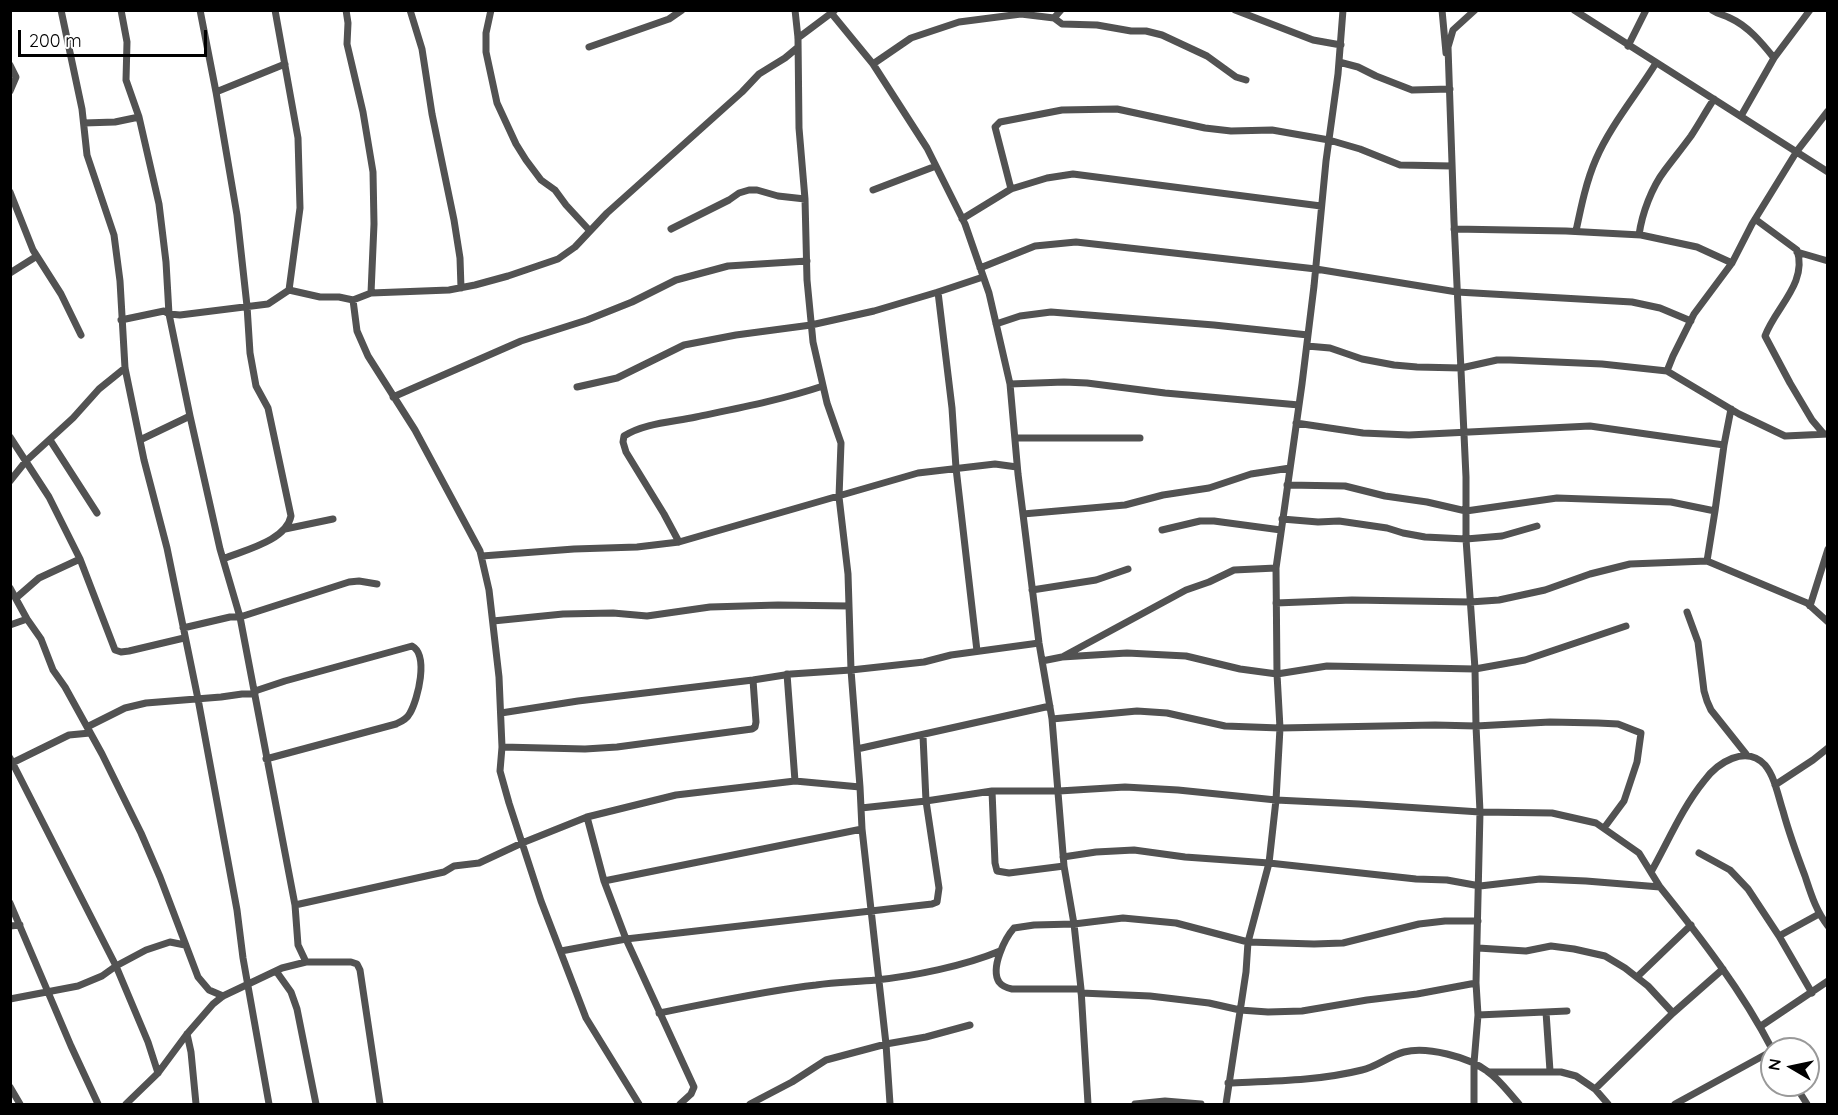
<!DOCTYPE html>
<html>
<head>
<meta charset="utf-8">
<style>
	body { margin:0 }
	#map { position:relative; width:1838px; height:1115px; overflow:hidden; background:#fff; font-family:Quicksand,sans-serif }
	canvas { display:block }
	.frame { position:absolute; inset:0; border:12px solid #000; pointer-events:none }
	.north { position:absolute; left:1760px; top:1037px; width:60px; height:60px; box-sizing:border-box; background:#fff; border:2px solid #999; border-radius:50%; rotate:279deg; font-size:16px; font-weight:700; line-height:24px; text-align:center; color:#000 }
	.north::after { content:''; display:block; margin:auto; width:21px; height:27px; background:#000; clip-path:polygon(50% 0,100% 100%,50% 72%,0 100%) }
	.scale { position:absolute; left:18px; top:30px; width:189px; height:27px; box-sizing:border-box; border:3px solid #000; border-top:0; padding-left:8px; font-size:18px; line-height:21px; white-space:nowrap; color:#000; -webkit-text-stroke:4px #fff; paint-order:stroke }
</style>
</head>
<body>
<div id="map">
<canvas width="1838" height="1115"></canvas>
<div class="frame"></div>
<div class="north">N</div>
<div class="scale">200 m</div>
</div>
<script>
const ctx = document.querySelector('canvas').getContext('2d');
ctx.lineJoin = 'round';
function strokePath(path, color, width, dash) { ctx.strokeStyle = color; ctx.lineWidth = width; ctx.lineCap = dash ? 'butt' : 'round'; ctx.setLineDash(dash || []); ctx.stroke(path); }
const minor = new Path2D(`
	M 61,10 L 82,109 L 87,155 L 114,235 L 120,281 L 125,368 L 144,460 L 167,548 L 198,699 L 237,910 L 243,958 L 269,1104
	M 121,10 L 127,42 L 126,80 L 139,117 L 159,204 L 166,262 L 169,314 L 190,416 L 220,549 L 240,617 L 295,905 L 298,945 L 306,962
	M 200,10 L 216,92 L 237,215 L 247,306 L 250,353 L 256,386 L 268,408 L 291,516 C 286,541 244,550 223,559
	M 275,10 L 298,138 L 300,208 L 289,290
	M 346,10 L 348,23 L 347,44 L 363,112 L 373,172 L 374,224 L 371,293
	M 410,10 L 422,49 L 432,114 L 454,220 L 460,258 L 461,288
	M 491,10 L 486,33 L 486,52 L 497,103 L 516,144 L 526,160 L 541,180 L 555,190 L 566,205 L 590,231
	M 795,10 L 798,38 L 799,128 L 805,199 L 807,280 L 813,342 L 827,403 L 841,443 L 839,497 L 848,574 L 851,670 L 860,787 L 862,829 L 886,1044 L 890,1104
	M 1235,10 L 1313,40 L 1341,45
	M 1442,10 L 1446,53
	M 1574,10 L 1828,172
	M 1712,10 C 1718,14 1724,15 1730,18 C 1748,26 1762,43 1774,58
	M 832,14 L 873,64 L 927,148 L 965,224 L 989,293 L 1010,384 L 1018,474 L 1039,643 L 1052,719 L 1064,866 L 1074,924 L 1081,989 L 1088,1104
	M 1054,18 L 1062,24 L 1097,25 L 1131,31 L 1146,31 L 1162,35 L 1207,56 L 1236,77 L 1246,80
	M 798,38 L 834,11
	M 1628,46 L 1646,10
	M 589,47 L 669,19 L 682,10
	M 1339,62 L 1358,67 L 1376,76 L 1412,90 L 1450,89
	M 873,64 L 911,38 L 959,22 L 1021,14 L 1054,18 L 1061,10
	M 10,65 L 16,77 L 10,91
	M 216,92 L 285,64
	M 1828,111 L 1797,151 L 1752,224 L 1732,263 L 1694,314 L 1673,356 L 1667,371 L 1739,414 L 1785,436 L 1828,434
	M 1741,116 L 1774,58 L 1810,10
	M 84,123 L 115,122 L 139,117
	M 1011,189 L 995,127 L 1000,122 L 1062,110 L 1117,109 L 1205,128 L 1231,131 L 1272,130 L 1329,140 L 1360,149 L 1400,165 L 1452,166
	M 873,190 L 936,166
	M 10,192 L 33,250 L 61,294 L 81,335
	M 962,219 L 1011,189 L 1047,178 L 1073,174 L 1321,206
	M 1755,219 L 1797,250 C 1808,283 1775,308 1765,336 L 1790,383 L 1812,420 L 1823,433
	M 671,229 L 729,200 L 739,193 L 749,190 L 757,190 L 778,196 L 805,199
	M 1454,229 L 1566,231 L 1641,235 L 1697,247 L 1732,263
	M 1576,231 C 1581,207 1586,182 1596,159 C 1610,126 1637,94 1656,63
	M 1639,235 C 1642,213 1652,187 1665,170 C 1674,158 1683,147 1691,136 C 1699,124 1706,111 1714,99
	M 1797,252 L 1828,261
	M 980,268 L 1035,246 L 1076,242 L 1316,269 L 1457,292 L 1632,302 L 1660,308 L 1691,321
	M 10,273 L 37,256
	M 938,292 L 952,408 L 956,468 L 977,651
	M 353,300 L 357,331 L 368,356 L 415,430 L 480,551 L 489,590 L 499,677 L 502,747 L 500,771 L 509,803 L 541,901 L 586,1018 L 639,1104
	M 121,320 L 164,311 L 169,314 L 180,315 L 268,304 L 289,290 L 320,297 L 339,297 L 353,300 L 371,293 L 449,290 L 475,285 L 508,276 L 558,259 L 575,247 L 607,213 L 742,92 L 759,74 L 785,58 L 797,48
	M 996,324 L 1020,316 L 1051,312 L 1214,325 L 1308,335
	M 1307,346 L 1330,348 L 1362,359 L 1394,365 L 1417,367 L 1461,368 L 1497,360 L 1510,360 L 1602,364 L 1667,371
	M 1010,384 L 1064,382 L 1087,383 L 1165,393 L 1299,405
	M 577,387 L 617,378 L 684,345 L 736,335 L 811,325 L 874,311 L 938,292 L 983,277
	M 393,397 L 521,341 L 587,320 L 632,302 L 676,280 L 728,266 L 807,261
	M 1296,423 L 1363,433 L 1409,435 L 1590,426 L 1724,445
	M 10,437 L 49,497 L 80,559 L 115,650 L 121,652 L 129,651 L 184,638
	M 1015,438 L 1140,438
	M 50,440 L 97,513
	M 140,440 L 190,416
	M 10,481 L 26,461 L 73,418 L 99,389 L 125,368
	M 1287,485 L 1345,486 L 1385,496 L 1427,502 L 1466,511 L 1557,498 L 1671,502 L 1715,511 L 1707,561
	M 1715,511 L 1724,445 L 1731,409
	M 1023,514 L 1125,505 L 1163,495 L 1209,488 L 1251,474 L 1290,468
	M 1282,519 L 1318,522 L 1339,521 L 1387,528 L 1403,533 L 1425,537 L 1466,539 L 1502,536 L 1537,526
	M 285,529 L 333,519
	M 1162,530 L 1200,521 L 1214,521 L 1281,530
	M 679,542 L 664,514 L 626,452 L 623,442 L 624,436 C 644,423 673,422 696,417 C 739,408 781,400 823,386
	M 482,556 L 574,549 L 637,547 L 679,542 L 918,473 L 995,464 L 1017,467
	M 10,588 L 27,619 L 41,639 L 53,670 L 65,687 L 102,754 L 141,833 L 160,877 L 198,977 L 209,990 L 223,996
	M 1032,590 L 1096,580 L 1128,569
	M 16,598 L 39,578 L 80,559
	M 1276,603 L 1352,600 L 1470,602 L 1499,600 L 1545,590 L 1590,574 L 1630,564 L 1707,561 L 1807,603 L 1828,622
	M 1810,606 L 1828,549
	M 1687,612 L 1698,642 L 1704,691 L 1707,701 L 1711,710 L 1746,754
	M 493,621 L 563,614 L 613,613 L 647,616 L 710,607 L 778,605 L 849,606
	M 10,625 L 27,619
	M 183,628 L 230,617 L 240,617 L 349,582 L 359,581 L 377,584
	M 1064,656 L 1186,590 L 1209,582 L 1234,570 L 1276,568
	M 1042,661 L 1062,657 L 1127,653 L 1186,656 L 1240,669 L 1277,674 L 1327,666 L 1475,669 L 1525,660 L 1626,626
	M 787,674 L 795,781
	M 255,691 L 285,681 L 412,646 C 429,655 418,699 410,713 C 407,719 402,721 396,724 L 266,759
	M 501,713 L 578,701 L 753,680 L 791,674 L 851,670 L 924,662 L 951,655 L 1039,643
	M 1052,719 L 1137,711 L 1167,713 L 1225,726 L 1280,728 L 1435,725 L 1476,726 L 1550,722 L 1598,723 L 1618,724 L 1641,733 L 1637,762 L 1624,801 L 1604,828
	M 87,727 L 125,708 L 146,703 L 221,697 L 242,694 L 255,694
	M 502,747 L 585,749 L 617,747 L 752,729 L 755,727 L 756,722 L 753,680
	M 857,749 C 922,735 986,720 1050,706
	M 10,758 L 116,966 L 148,1042 L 158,1073
	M 10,764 L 69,735 L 90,733
	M 1775,785 L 1813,760 L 1828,748
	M 992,791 L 995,863 L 997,871 L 1009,873 L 1064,866
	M 861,808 L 926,801 L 992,791 L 1059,791 L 1125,787 L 1178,790 L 1276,800 L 1359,804 L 1480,812 L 1552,813 L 1596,823 L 1639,853 L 1660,887
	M 587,817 L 604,881 L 626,939 L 694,1087 L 691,1094 L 680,1104
	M 1699,853 L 1730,870 L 1748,889 L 1779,936 L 1812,993
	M 1063,857 L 1096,852 L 1134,850 L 1185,857 L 1269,863 L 1416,879 L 1447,880 L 1480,886 L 1540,879 L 1586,881 L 1660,887 C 1701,938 1742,991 1772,1049
	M 1651,872 C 1668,842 1682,808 1704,781 C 1717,763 1746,744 1765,765 C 1775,777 1778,796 1783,811 C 1789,833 1797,855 1805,876 C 1811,894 1816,911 1828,926
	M 604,881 L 862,829
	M 10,903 L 71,1046 L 98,1104
	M 295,905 L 444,872 L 454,866 L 479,863 L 522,843 L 587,817 L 676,795 L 795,781 L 860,787
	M 10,926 L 20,925
	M 1779,936 L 1819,914
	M 1478,948 L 1526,951 L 1551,946 L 1574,949 L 1605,956 L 1625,968 L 1648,986 L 1673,1013
	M 561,951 L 626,939 L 932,904 L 937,902 L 939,888 L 926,801 L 923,736
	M 276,971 L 291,992 L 297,1009 L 316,1104
	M 1637,977 L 1691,925
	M 1081,989 L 1012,989 C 1007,988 1002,986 999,982 C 990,968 1005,938 1014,928 L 1034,925 L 1074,924 L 1123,918 L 1176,923 L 1248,942 L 1314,944 L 1343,943 L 1419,924 L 1445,921 L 1478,921
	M 1081,993 L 1150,996 L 1209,1003 L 1240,1010 L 1268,1012 L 1302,1011 L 1367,1000 L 1417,994 L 1476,983
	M 10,999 L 78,986 L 102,976 L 116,966 L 146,950 L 170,942 L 185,945
	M 1546,1012 L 1550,1071
	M 659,1013 C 711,1003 763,991 816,985 C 836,982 856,982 876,980 C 914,976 964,966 1000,951
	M 1478,1015 L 1567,1011
	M 1761,1026 L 1828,981
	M 187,1034 L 191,1052 L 196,1104
	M 1489,1072 L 1561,1072 L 1576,1076 L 1595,1089 L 1673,1013 L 1723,969
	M 1228,1083 C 1273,1081 1318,1081 1362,1070 C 1376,1067 1389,1056 1404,1052 C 1427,1046 1468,1057 1487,1071 C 1500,1080 1509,1093 1519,1104
	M 1795,1085 L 1807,1104
	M 10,1087 L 20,1104
	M 1595,1089 L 1608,1104
	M 126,1104 L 158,1073 L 187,1034 L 213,1004 L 223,996 L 282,968 L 306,962 L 351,962 L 357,964 L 360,970 L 380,1104
	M 750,1104 L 792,1082 L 826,1060 L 886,1044 L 926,1037 L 970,1025
	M 1135,1104 L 1165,1101 L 1201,1104
	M 1226,1104 L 1246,972 L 1248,942 L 1269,863 L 1276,800 L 1280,728 L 1277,674 L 1276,568 L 1302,384 L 1314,286 L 1326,161 L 1338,74 L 1343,10
	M 1474,1104 L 1474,1063 L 1478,1015 L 1476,983 L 1480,812 L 1476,726 L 1475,669 L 1466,539 L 1466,477 L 1454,221 L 1448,47 L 1453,30 L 1475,10
	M 1675,1104 L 1772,1051`);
strokePath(minor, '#525252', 7);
</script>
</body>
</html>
